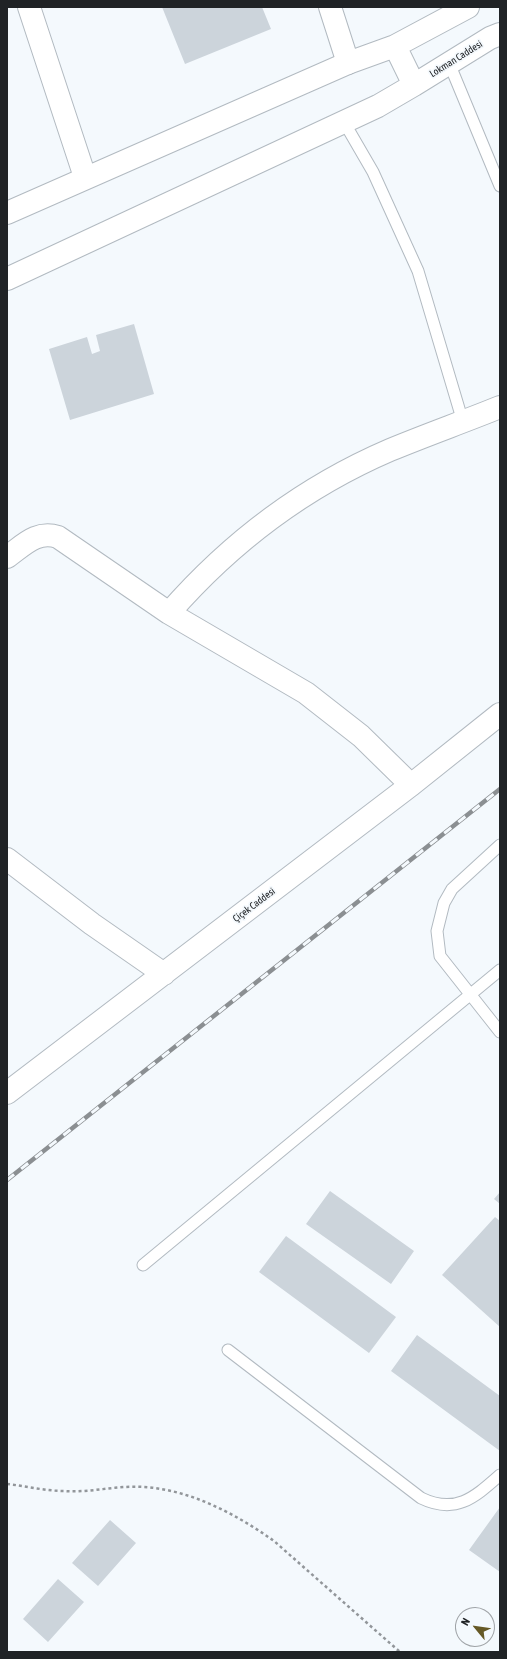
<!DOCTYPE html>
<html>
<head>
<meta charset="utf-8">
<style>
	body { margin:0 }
	#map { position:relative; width:507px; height:1659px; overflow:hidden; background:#f4f9fd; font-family:"Asap Condensed",sans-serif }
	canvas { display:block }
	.frame { position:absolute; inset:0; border:8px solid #202326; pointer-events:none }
	.north { position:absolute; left:455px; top:1607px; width:40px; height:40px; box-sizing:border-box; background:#f4f9fd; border:1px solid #9fa3a7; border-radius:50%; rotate:299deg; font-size:11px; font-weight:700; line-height:16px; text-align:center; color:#202326 }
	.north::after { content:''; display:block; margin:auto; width:14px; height:18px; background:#665926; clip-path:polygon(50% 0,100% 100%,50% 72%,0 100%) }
</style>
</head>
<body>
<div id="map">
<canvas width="507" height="1659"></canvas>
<div class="frame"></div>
<div class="north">N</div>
</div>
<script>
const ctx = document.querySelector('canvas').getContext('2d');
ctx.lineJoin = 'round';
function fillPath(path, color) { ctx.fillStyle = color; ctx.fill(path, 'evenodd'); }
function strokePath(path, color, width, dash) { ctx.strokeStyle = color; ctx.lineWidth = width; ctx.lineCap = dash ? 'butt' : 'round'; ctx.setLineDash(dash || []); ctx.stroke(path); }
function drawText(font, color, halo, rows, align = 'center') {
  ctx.font = font + ' "Asap Condensed",sans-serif'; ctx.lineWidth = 3.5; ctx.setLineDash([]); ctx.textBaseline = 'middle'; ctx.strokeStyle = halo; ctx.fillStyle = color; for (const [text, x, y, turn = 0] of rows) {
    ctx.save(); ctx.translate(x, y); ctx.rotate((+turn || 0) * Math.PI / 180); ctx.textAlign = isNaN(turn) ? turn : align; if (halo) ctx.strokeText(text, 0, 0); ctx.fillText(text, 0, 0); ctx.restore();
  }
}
const building = new Path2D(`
	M 162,7 L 262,7 L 271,29 L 185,64 Z
	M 134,324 L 154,394 L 70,420 L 49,349 L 87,337 L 92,354 L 100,351 L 96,335 Z
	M 330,1191 L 414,1251 L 391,1284 L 306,1224 Z
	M 500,1192 L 500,1204 L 494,1199 Z
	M 495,1217 L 500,1221 L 500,1327 L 442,1275 Z
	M 286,1236 L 396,1317 L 369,1353 L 259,1272 Z
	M 417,1335 L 500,1396 L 500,1451 L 391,1371 Z
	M 500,1507 L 500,1572 L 469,1550 Z
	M 110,1520 L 136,1543 L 98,1586 L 72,1563 Z
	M 58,1579 L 84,1602 L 48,1642 L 23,1619 Z`);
const path = new Path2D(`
	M 7,1484 C 26,1486 45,1491 64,1491 C 91,1493 117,1485 144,1487 C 191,1490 236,1514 274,1541 L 400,1652`);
const service = new Path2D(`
	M 449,63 L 500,186
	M 344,122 L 373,172 L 418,271 L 463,422
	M 500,845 L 452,889 L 444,903 L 437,931 L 440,956 L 500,1032
	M 143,1265 L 500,970
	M 228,1350 L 421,1498 C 456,1515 475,1497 500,1475`);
const minor = new Path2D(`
	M 29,7 L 85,177
	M 330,7 L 348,63
	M 7,557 C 23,546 36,530 58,537 L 169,613 L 306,693 L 361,736 L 411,785
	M 169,613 C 230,543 304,487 390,450 C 426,435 463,422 500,407
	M 7,859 L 92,924 L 164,974
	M 7,1093 L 411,785 L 500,714`);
const tertiary = new Path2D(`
	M 395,46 L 468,7
	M 414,85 L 490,38 L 500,34
	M 7,213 L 348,63 L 395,46 L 414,85 L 378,106 L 7,279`);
const rail = new Path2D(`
	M 7,1180 L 500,789`);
const streetNames = [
	["Lokman Caddesi",456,59,-32],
	["Çiçek Caddesi",254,905,-37]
];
fillPath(building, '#ccd4db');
strokePath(service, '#b2bac1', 13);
strokePath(minor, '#b2bac1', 24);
strokePath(tertiary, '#b2bac1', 24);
strokePath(path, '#92969a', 2.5, [3, 3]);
strokePath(service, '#fff', 11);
strokePath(minor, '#fff', 22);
strokePath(tertiary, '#fff', 22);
strokePath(rail, '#8b8f92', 4.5);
strokePath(rail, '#f4f9fd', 3, [9]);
drawText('10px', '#202326', '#f4f9fd', streetNames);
</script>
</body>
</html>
